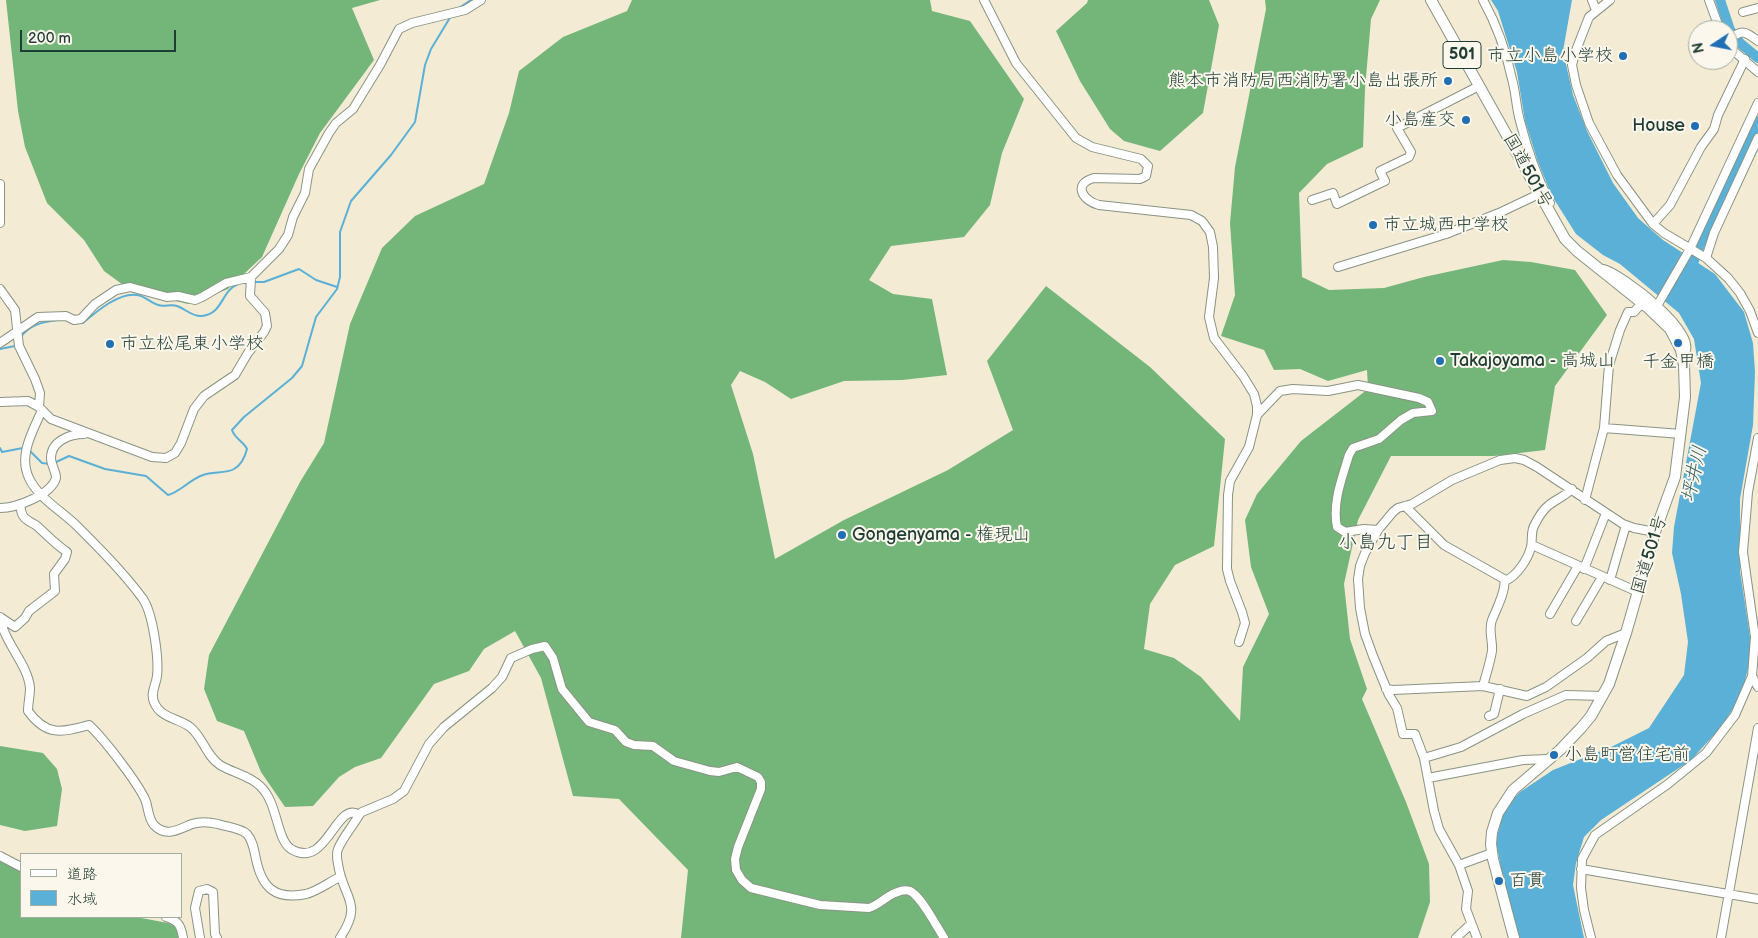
<!DOCTYPE html>
<html>
<head>
<meta charset="utf-8">
<style>
	body { margin:0 }
	#map { position:relative; width:1758px; height:938px; overflow:hidden; background:#f3ebd4; font-family:"Balsamiq Sans","Klee One",sans-serif }
	canvas { display:block }
	.legend { position:absolute; left:20px; top:853px; width:162px; height:65px; box-sizing:border-box; background:#fbf7ec; border:1px solid #a3ada2; margin:0; padding:6px 9px; list-style:none; font-size:15px; color:#1f3d34 }
	.legend li { display:flex; align-items:center; gap:10px; height:25px }
	.legend b { width:25px; border:1px solid #a3ada2 }
	.north { position:absolute; left:1688px; top:20px; width:50px; height:50px; box-sizing:border-box; background:#fbf7ec; border:1px solid #a3ada2; border-radius:50%; rotate:259deg; font-size:14px; font-weight:700; line-height:20px; text-align:center; color:#1f3d34 }
	.north::after { content:''; display:block; margin:auto; width:18px; height:22px; background:#1f6fb2; clip-path:polygon(50% 0,100% 100%,50% 72%,0 100%) }
	.scale { position:absolute; left:20px; top:30px; width:156px; height:22px; box-sizing:border-box; border:2px solid #1f3d34; border-top:0; padding-left:6px; font-size:15px; line-height:18px; white-space:nowrap; color:#1f3d34; -webkit-text-stroke:4px #fbf7ec; paint-order:stroke }
</style>
</head>
<body>
<div id="map">
<canvas width="1758" height="938"></canvas>
<ul class="legend">
<li><b style="height:6px;background:#fff"></b>道路</li>
<li><b style="height:14px;background:#5ab0d6"></b>水域</li>
</ul>
<div class="north">N</div>
<div class="scale">200 m</div>
</div>
<script>
const ctx = document.querySelector('canvas').getContext('2d');
ctx.lineJoin = 'round';
function fillPath(path, color) { ctx.fillStyle = color; ctx.fill(path, 'evenodd'); }
function strokePath(path, color, width, dash) { ctx.strokeStyle = color; ctx.lineWidth = width; ctx.lineCap = dash ? 'butt' : 'round'; ctx.setLineDash(dash || []); ctx.stroke(path); }
function drawText(font, color, halo, rows, align = 'center') {
  ctx.font = font + ' "Balsamiq Sans","Klee One",sans-serif'; ctx.lineWidth = 4; ctx.setLineDash([]); ctx.textBaseline = 'middle'; ctx.strokeStyle = halo; ctx.fillStyle = color; for (const [text, x, y, turn = 0] of rows) {
    ctx.save(); ctx.translate(x, y); ctx.rotate((+turn || 0) * Math.PI / 180); ctx.textAlign = isNaN(turn) ? turn : align; if (halo) ctx.strokeText(text, 0, 0); ctx.fillText(text, 0, 0); ctx.restore();
  }
}
const forest = new Path2D(`
	M 6,0 L 380,0 L 352,8 L 374,60 L 320,133 L 299,174 L 262,257 L 228,289 L 188,304 L 130,290 L 104,271 L 84,240 L 47,203 L 25,147 L 18,111 Z
	M 632,0 L 930,0 L 932,11 L 970,21 L 1024,99 L 1002,153 L 990,205 L 964,237 L 891,246 L 869,280 L 893,294 L 932,299 L 947,375 L 902,380 L 844,381 L 791,399 L 765,382 L 740,371 L 731,385 L 753,454 L 775,559 L 844,520 L 948,470 L 1013,430 L 987,361 L 1046,286 L 1150,367 L 1225,439 L 1214,546 L 1175,565 L 1150,604 L 1144,649 L 1174,658 L 1201,677 L 1240,721 L 1243,667 L 1269,614 L 1251,567 L 1245,520 L 1257,494 L 1301,441 L 1368,389 L 1367,370 L 1328,381 L 1300,369 L 1274,370 L 1264,350 L 1221,336 L 1235,295 L 1230,223 L 1235,167 L 1266,9 L 1265,0 L 1380,0 L 1371,19 L 1365,89 L 1363,147 L 1327,164 L 1299,193 L 1302,277 L 1329,290 L 1384,288 L 1424,277 L 1503,260 L 1531,262 L 1575,270 L 1607,315 L 1555,386 L 1545,450 L 1494,456 L 1391,456 L 1358,520 L 1344,584 L 1350,639 L 1367,689 L 1362,699 L 1406,802 L 1429,864 L 1430,902 L 1418,938 L 681,938 L 688,870 L 619,799 L 573,796 L 541,678 L 515,631 L 484,649 L 469,671 L 434,684 L 381,758 L 355,767 L 339,777 L 313,806 L 285,807 L 261,772 L 244,731 L 217,721 L 204,689 L 209,655 L 300,482 L 324,443 L 350,324 L 382,248 L 415,216 L 484,184 L 509,113 L 519,71 L 563,37 L 627,11 Z
	M 1088,0 L 1209,0 L 1219,25 L 1203,113 L 1160,151 L 1124,141 L 1110,129 L 1080,81 L 1056,31 L 1087,3 Z
	M 0,746 L 43,753 L 57,769 L 62,789 L 57,826 L 25,831 L 0,825 Z
	M 0,860 L 21,870 L 21,917 L 136,917 L 168,923 L 175,926 L 179,938 L 0,938 Z`);
const water = new Path2D(`
	M 1491,0 L 1572,0 L 1563,51 L 1573,95 L 1587,131 L 1613,183 L 1638,218 L 1663,240 L 1715,274 L 1744,312 L 1753,343 L 1755,372 L 1753,425 L 1740,499 L 1740,571 L 1750,637 L 1750,660 L 1742,693 L 1723,725 L 1691,760 L 1601,820 L 1584,837 L 1576,863 L 1573,885 L 1584,938 L 1520,938 L 1502,874 L 1496,841 L 1504,809 L 1520,792 L 1553,770 L 1611,747 L 1649,728 L 1684,675 L 1688,642 L 1681,594 L 1672,553 L 1674,527 L 1701,383 L 1694,339 L 1679,313 L 1620,264 L 1603,255 L 1576,234 L 1552,196 L 1538,162 L 1525,121 L 1517,72 L 1498,11 Z`);
const stream = new Path2D(`
	M 459,8 L 471,0
	M 252,282 L 264,282 L 299,269 L 316,280 L 337,287
	M 76,323 L 83,323 C 96,312 119,292 137,295 C 145,296 151,303 158,305 C 164,307 171,304 177,306 C 186,309 192,317 202,316 C 223,314 221,291 238,284
	M 20,338 C 29,325 42,322 57,320
	M 0,349 L 15,346 L 16,344
	M 0,448 L 2,452 L 23,448
	M 30,451 L 42,463 L 50,464
	M 54,463 L 69,456 L 105,469 L 146,476 L 168,495 C 180,492 189,480 203,475 C 212,471 226,474 234,469 C 241,465 245,457 247,449 C 244,442 235,439 232,430 L 244,417 L 292,378 L 302,366 L 316,317 L 337,289 L 340,277 L 340,232 L 351,201 L 391,155 L 415,122 L 425,65 L 431,49 L 451,16`);
const river = new Path2D(`
	M 1720,0 L 1730,30 L 1740,43 L 1758,58
	M 1690,271 L 1703,237 L 1758,121`);
const minor = new Path2D(`
	M 984,0 L 1016,63 L 1076,138 L 1092,147 L 1141,159 L 1148,166 L 1146,176 L 1140,179 L 1094,178 C 1072,184 1083,201 1099,205 L 1191,215 L 1202,221 L 1210,232 L 1213,247 L 1214,278 L 1209,317 L 1214,338 L 1243,376 L 1254,394 L 1257,406 L 1257,415 L 1249,447 L 1230,481 L 1228,495 L 1227,569 L 1230,581 L 1242,612 L 1245,623 L 1239,642
	M 1483,0 C 1497,25 1506,51 1512,79 C 1516,93 1516,107 1520,121 C 1527,149 1537,177 1550,203
	M 1592,0 L 1596,10
	M 1610,0 L 1589,17 L 1575,53 L 1572,65 L 1576,85 L 1589,123 L 1617,175 L 1653,224 L 1664,233 L 1706,258 L 1728,278 L 1740,293 L 1750,311 L 1758,333
	M 1709,0 L 1720,30
	M 1743,12 L 1758,8
	M 1728,40 C 1743,29 1744,31 1758,41
	M 1728,46 L 1758,72
	M 0,184 L 0,223
	M 1312,200 L 1333,193 L 1337,204 L 1385,181 L 1380,171 L 1409,157 L 1411,152 L 1397,128 L 1479,86
	M 1653,224 L 1670,205 L 1701,147 L 1714,129 L 1718,115 L 1745,59
	M 1706,258 L 1714,233 L 1758,138
	M 1338,267 L 1446,234 L 1499,213 L 1539,194
	M 1603,269 C 1621,273 1706,337 1682,356
	M 0,289 L 15,310 L 19,346 L 35,379 L 40,393 L 39,407
	M 1657,306 L 1690,249 L 1758,103
	M 0,343 L 38,317 L 66,316 L 74,320 L 81,319 L 95,304 L 116,290 L 130,287 L 167,297 L 178,296 L 195,300 L 202,297 L 226,283 L 251,277 L 279,249 L 288,235 L 293,217 L 305,193 L 309,169 L 329,133 L 336,123 L 353,109 L 380,65 L 399,29 L 412,23 L 465,10 L 481,0
	M 0,402 L 28,401 L 39,407 L 51,419 L 152,457 L 166,458 L 175,453 L 181,443 L 194,409 L 204,396 L 235,375 L 248,353 L 264,332 L 267,326 L 265,313 L 250,296 L 251,277
	M 42,410 C 33,431 18,455 29,478 C 38,498 62,511 77,526 C 100,549 124,573 143,599 C 153,614 159,658 157,676 C 156,685 150,693 154,702 C 160,718 178,718 190,727 C 203,737 206,756 220,765 C 233,773 249,775 260,786 C 278,802 276,839 291,849 C 327,871 336,799 359,815
	M 1257,415 L 1280,391 L 1293,389 L 1328,391 L 1358,385 L 1419,398 L 1428,402 L 1432,411 L 1413,413 L 1401,420 L 1379,439 L 1353,448 L 1349,455 C 1342,478 1332,503 1337,527 L 1345,532 L 1364,529 L 1378,530
	M 1604,428 L 1681,434
	M 1585,500 L 1604,428 L 1609,365 L 1620,330 L 1628,312 L 1634,312 L 1642,303
	M 1405,506 L 1444,545 L 1504,579 C 1507,589 1496,610 1492,620 C 1488,630 1493,641 1492,651 C 1490,663 1486,675 1483,686
	M 0,508 C 16,508 51,495 56,478 C 56,471 51,465 51,458 C 51,441 70,434 84,434
	M 1532,545 L 1638,592
	M 1584,569 L 1606,513
	M 1610,580 L 1626,525
	M 1505,581 C 1517,576 1528,559 1531,547 C 1533,538 1530,532 1535,524 C 1538,518 1544,509 1549,505 C 1557,499 1565,496 1572,489
	M 1550,614 L 1578,566
	M 0,617 C 4,643 28,664 30,688 C 30,695 28,704 28,711 C 46,736 61,733 89,725 C 104,739 134,778 144,797 C 149,806 147,817 154,825 C 166,838 179,829 192,824 C 201,821 210,822 218,824 C 227,827 240,828 247,834 C 253,841 254,850 256,859 C 262,888 275,900 306,894 C 318,891 329,882 340,877
	M 0,617 L 15,627 L 25,618 L 29,611 L 55,591 L 54,574 L 65,559 L 67,552 C 55,544 47,535 37,526 C 33,523 27,521 24,517 C 21,514 21,509 20,505
	M 1576,621 L 1602,577
	M 1752,676 L 1758,687
	M 1386,689 L 1393,690 L 1483,686 L 1527,696 L 1546,687 L 1587,658 L 1606,641 L 1626,633
	M 1489,716 L 1494,714 L 1500,689
	M 1424,758 L 1461,747 L 1523,714 L 1566,695 L 1603,696
	M 1428,778 L 1523,760 L 1549,759
	M 0,856 L 21,867
	M 1459,865 L 1492,853
	M 1581,869 L 1758,899
	M 166,917 C 179,921 181,926 183,938
	M 200,938 L 195,908 L 199,891 L 207,889 L 213,892 L 215,934 L 217,938
	M 340,938 C 364,902 343,899 338,864 C 337,859 336,854 338,849 C 343,837 353,826 359,815 L 362,812 L 393,799 L 404,791 L 429,744 L 444,727 L 492,688 L 502,677 L 511,658 L 532,649 L 545,646 L 553,658 L 562,689 L 589,722 L 615,730 L 626,742 L 634,745 L 653,746 L 674,761 L 710,771 L 719,772 L 737,767 L 758,777 L 761,782 L 761,789 L 738,847 L 735,859 L 736,870 L 742,880 L 751,888 L 820,905 L 869,908 C 879,905 885,897 895,893 C 900,891 905,889 910,891 C 921,896 937,927 944,938
	M 1456,938 L 1471,924
	M 1477,938 L 1466,909 L 1468,891 L 1459,865 L 1439,829 L 1434,811 L 1424,758 L 1415,734 L 1403,734 L 1397,708 L 1389,695 L 1373,656 L 1365,634 L 1360,608 L 1358,579 L 1360,566 L 1365,553 L 1378,530 L 1393,512 L 1398,508 L 1412,504 L 1452,480 L 1500,460 L 1515,458 L 1524,460 L 1537,467 L 1623,524 L 1634,528 L 1655,532
	M 1591,938 L 1584,910 L 1581,888 L 1582,859 L 1595,835 L 1668,784 L 1706,753 L 1735,715 L 1752,676 L 1755,637 L 1743,552 L 1748,492 L 1758,438
	M 1721,938 L 1758,728`);
const highway = new Path2D(`
	M 1431,0 L 1565,239 L 1577,251 L 1647,307 L 1670,329 L 1681,350 L 1684,365 L 1685,397 L 1675,477 L 1655,532 L 1626,633 L 1609,684 L 1591,716 L 1581,728 L 1560,750 L 1513,790 L 1498,813 L 1492,832 L 1491,844 L 1493,859 L 1514,938`);
const markers = [
	[1623,56,5,"#1f6fb2"],
	[1448,81,5,"#1f6fb2"],
	[1466,120,5,"#1f6fb2"],
	[1695,126,5,"#1f6fb2"],
	[1373,225,5,"#1f6fb2"],
	[1678,343,5,"#1f6fb2"],
	[110,344,5,"#1f6fb2"],
	[1440,361,5,"#1f6fb2"],
	[842,535,5,"#1f6fb2"],
	[1554,755,5,"#1f6fb2"],
	[1499,881,5,"#1f6fb2"]
];
const shields = [
	[1462,55,38]
];
const shieldNames = [
	["501",1462,55]
];
const poiNames = [
	["市立小島小学校",1613,56,"right"],
	["熊本市消防局西消防署小島出張所",1438,81,"right"],
	["小島産交",1456,120,"right"],
	["House",1685,126,"right"],
	["市立城西中学校",1383,225],
	["市立松尾東小学校",120,344],
	["Takajoyama - 高城山",1450,361],
	["千金甲橋",1678,362,"center"],
	["Gongenyama - 権現山",852,535],
	["小島町営住宅前",1564,755],
	["百貫",1509,881]
];
const streetNames = [
	["国道501号",1527,171,61],
	["国道501号",1650,555,-73]
];
const waterNames = [
	["坪井川",1695,474,-77]
];
const neighbourhoodNames = [
	["小島九丁目",1386,543]
];
fillPath(forest, '#74b679');
fillPath(water, '#5ab0d6');
strokePath(stream, '#5ab0d6', 2);
strokePath(river, '#5ab0d6', 10);
strokePath(minor, '#899484', 10);
strokePath(highway, '#899484', 12);
strokePath(minor, '#fff', 8);
strokePath(highway, '#fff', 10);
for (const [x, y, r, color] of markers) { const dot = new Path2D(); dot.arc(x, y, r, 0, 2 * Math.PI); ctx.fillStyle = color; ctx.fill(dot); strokePath(dot, '#fbf7ec', 2); }
for (const [x, y, w] of shields) { const box = new Path2D(); box.roundRect(x - w / 2, y - 13.5, w, 27, 4); ctx.fillStyle = '#fbf7ec'; ctx.fill(box); strokePath(box, '#1f3d34', 1); }
drawText('bold 16px', '#1f3d34', null, shieldNames);
drawText('18px', '#1f3d34', '#fbf7ec', poiNames, 'left');
drawText('18px', '#1f3d34', '#fbf7ec', streetNames);
drawText('italic 19px', '#316065', '#fbf7ec', waterNames);
drawText('19px', '#1f3d34', '#fbf7ec', neighbourhoodNames);
</script>
</body>
</html>
